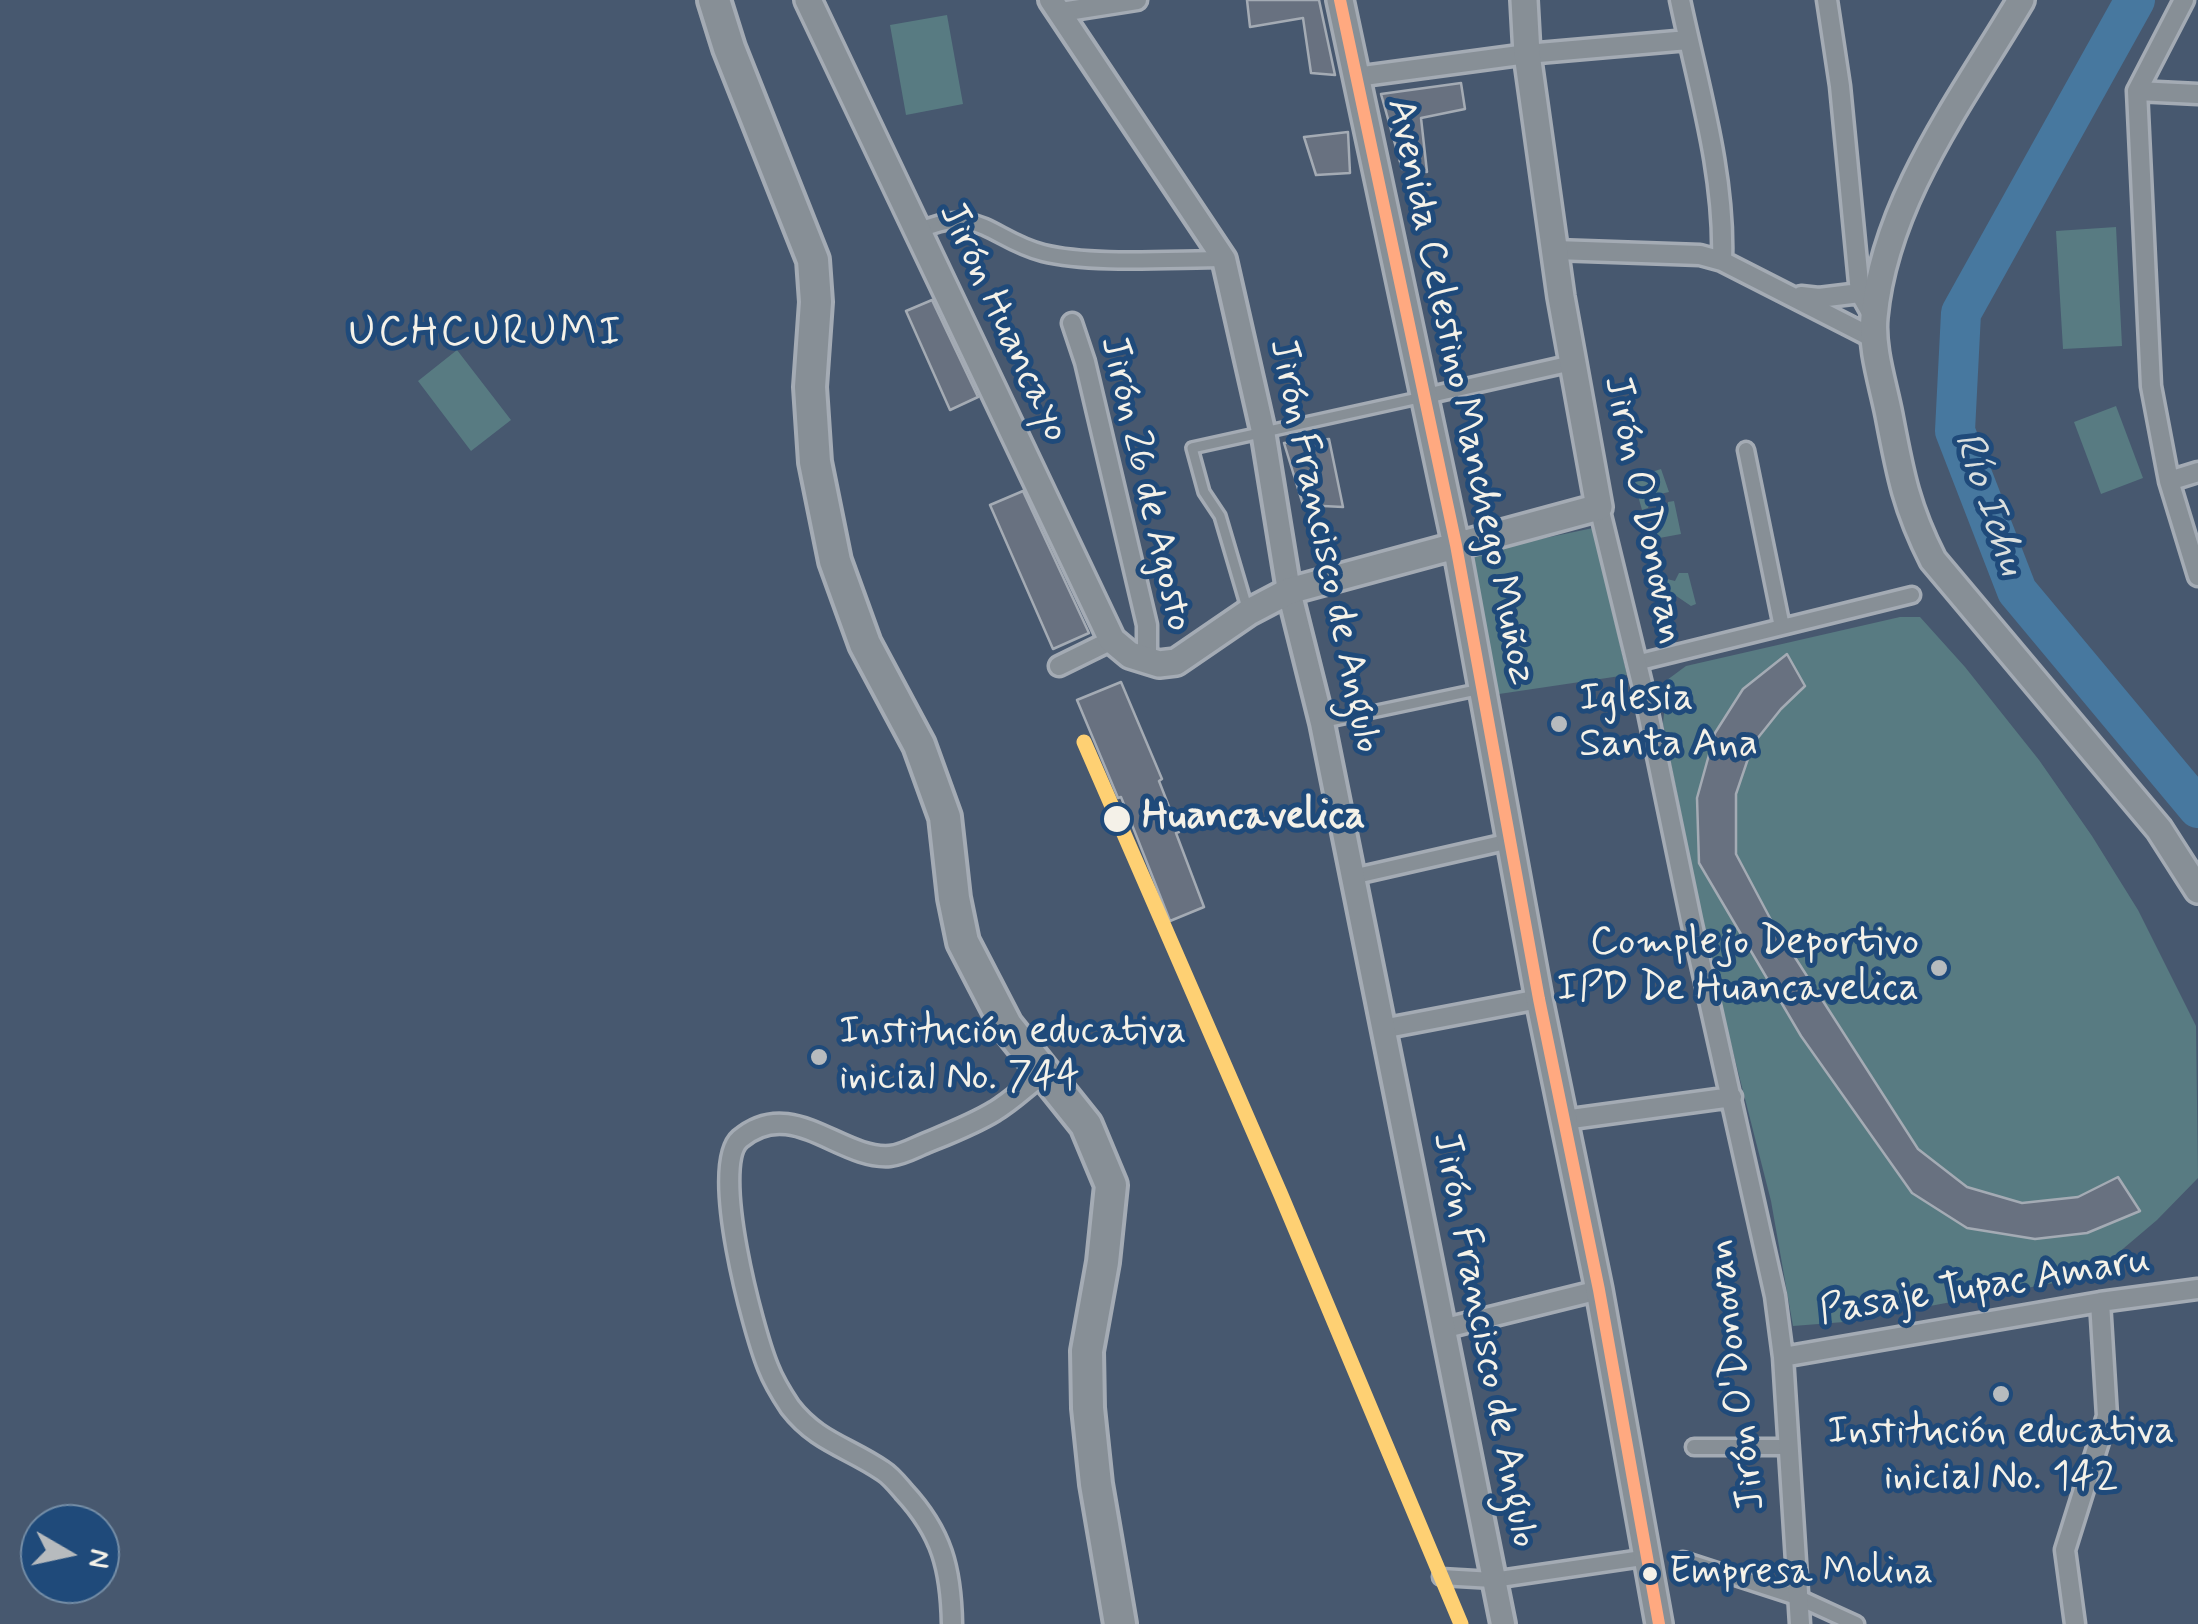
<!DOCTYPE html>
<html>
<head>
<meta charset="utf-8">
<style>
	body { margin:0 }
	#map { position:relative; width:2198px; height:1624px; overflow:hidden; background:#47586f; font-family:Mynerve,sans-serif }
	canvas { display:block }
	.north { position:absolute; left:20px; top:1504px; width:100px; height:100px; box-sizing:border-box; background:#1f4a7a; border:2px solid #748da6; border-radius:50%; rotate:99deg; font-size:28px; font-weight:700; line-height:40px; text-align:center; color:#f4f1e8 }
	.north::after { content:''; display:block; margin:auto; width:35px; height:45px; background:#b7bbbe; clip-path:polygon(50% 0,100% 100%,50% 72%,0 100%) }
</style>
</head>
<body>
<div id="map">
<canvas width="2198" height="1624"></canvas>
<div class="north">N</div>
</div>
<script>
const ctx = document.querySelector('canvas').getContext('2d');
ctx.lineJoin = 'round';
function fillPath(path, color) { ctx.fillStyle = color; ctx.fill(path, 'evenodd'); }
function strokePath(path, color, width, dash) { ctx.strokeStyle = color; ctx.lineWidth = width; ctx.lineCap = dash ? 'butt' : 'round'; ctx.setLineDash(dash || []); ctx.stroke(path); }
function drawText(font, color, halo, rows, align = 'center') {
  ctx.font = font + ' Mynerve,sans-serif'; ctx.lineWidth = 10; ctx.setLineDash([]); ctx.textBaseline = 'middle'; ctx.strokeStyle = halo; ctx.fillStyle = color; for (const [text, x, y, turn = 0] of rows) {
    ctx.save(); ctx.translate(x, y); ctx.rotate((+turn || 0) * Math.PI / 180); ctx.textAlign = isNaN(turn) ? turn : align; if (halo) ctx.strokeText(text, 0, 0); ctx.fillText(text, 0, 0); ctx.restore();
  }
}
const green = new Path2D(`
	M 947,15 L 963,104 L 906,115 L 890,25 Z
	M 2116,227 L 2122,346 L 2063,349 L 2056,231 Z
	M 457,350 L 511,420 L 471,451 L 418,381 Z
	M 2116,406 L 2143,478 L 2101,494 L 2074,422 Z
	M 1661,469 L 1669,492 L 1652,496 L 1648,508 L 1642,510 L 1633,478 Z
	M 1674,501 L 1681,534 L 1654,539 L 1657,519 L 1667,515 L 1668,502 Z
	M 1593,528 L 1627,675 L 1499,694 L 1469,554 Z
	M 1679,573 L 1688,573 L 1696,604 L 1691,606 L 1669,591 L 1663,578 L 1675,581 Z
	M 1900,617 L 1920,617 L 1965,667 L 2039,760 L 2092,836 L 2138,910 L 2196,1026 L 2198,1178 L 2157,1220 L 2091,1276 L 1844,1322 L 1793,1326 L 1771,1201 L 1714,977 L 1663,724 L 1667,680 L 1686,666 Z`);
const river = new Path2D(`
	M 2135,0 L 1961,313 L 1955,431 L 2017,591 L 2198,808`);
const building = new Path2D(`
	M 1247,0 L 1319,0 L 1335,75 L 1311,73 L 1303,18 L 1250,27 Z
	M 1461,83 L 1465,109 L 1421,118 L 1427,172 L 1402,169 L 1381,94 Z
	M 1348,132 L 1350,173 L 1316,175 L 1304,137 Z
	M 932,300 L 978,397 L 950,410 L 906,311 Z
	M 1329,439 L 1343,507 L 1303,505 L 1284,443 Z
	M 1023,491 L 1089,633 L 1053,649 L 990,505 Z
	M 1787,654 L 1805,686 L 1781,709 L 1753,744 L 1736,794 L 1736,854 L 1771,920 L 1918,1149 L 1967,1187 L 2022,1203 L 2078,1197 L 2118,1177 L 2140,1211 L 2087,1233 L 2035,1239 L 1967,1228 L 1912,1193 L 1801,1036 L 1699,863 L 1697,798 L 1715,733 L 1743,689 Z
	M 1121,682 L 1162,779 L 1159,781 L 1179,832 L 1176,833 L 1204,907 L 1170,921 L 1121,797 L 1118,798 L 1077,700 Z`);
const service = new Path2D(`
	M 1248,611 L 1220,516 L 1204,492 L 1192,448 L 1423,397
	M 1325,722 L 1481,689`);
const pedestrian = new Path2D(`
	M 919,231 C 978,203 992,240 1043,253 C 1091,265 1172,259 1224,259
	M 1426,396 L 1572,363
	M 1746,450 L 1782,627
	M 1636,663 L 1912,595
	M 1352,877 L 1510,841
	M 1694,1447 L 1787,1447
	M 1683,1560 L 1797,1597 L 1856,1624
	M 1441,1577 L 1493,1580 L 1649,1557`);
const minor = new Path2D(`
	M 1680,0 C 1698,86 1725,173 1722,261
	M 1827,0 L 1840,86 L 1860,293 L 1874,318
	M 1061,12 L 1137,0
	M 1356,77 L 1527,54 L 1688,40
	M 2137,91 L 2151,386 L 2169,481 L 2198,576
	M 2137,91 L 2184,0
	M 2137,91 L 2198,94
	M 1555,250 L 1700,255 L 1722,261 L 1875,339
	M 1801,296 L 1819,298 L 1860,293
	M 1072,323 L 1085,362 L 1147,625 L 1147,660
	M 2169,481 L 2198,472
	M 1599,507 L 1642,684 L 1691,920 L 1775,1296 L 1783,1357 L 1800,1624
	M 1059,666 L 1112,640
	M 1382,1029 L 1539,999
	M 1564,1120 L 1732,1097
	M 1442,1329 L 1599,1290
	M 1783,1357 L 2100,1302 L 2198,1289
	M 952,1624 C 951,1569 942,1533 904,1492 C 898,1485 891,1476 883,1471 C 848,1447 817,1442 790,1407 C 782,1395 773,1380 768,1367 C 753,1330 709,1166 740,1139 C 792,1095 840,1160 890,1156 C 902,1155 914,1148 926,1143 C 948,1134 974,1124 995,1111 C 1012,1101 1027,1086 1043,1074
	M 2075,1624 L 2065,1550 L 2107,1416 L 2100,1302`);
const tertiary = new Path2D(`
	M 1051,0 L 1224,259 L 1263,431 L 1289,591 L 1322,723 L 1503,1624`);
const secondary = new Path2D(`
	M 808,0 L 1112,640 L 1130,655 L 1159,664 L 1176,662 L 1249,612 L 1289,591 L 1599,507 L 1561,297 L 1527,54 L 1524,0
	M 1340,0 L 1456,545 L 1539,999 L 1599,1290 L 1659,1624
	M 2021,0 C 1963,98 1885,200 1874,317 C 1871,349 1883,384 1889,415 C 1900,473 1906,507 1933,560 L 2159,829 L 2198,890`);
const trunk = new Path2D(`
	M 714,0 L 729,48 L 813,260 L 816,302 L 810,387 L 815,462 L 835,561 L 865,644 L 919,745 L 945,817 L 954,898 L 963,942 L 1006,1025 L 1086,1125 L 1111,1185 L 1103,1262 L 1087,1351 L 1088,1408 L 1096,1484 L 1120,1624`);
const bus1 = new Path2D(`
	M 1340,0 L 1456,545 L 1539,999 L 1599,1290 L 1659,1624`);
const rail1 = new Path2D(`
	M 1084,742 L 1281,1195 L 1461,1624`);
const markers = [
	[1559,724,10,"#b7bbbe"],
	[1117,819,15,"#f4f1e8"],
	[1939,968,10,"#b7bbbe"],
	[819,1057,10,"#b7bbbe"],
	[2001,1394,10,"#b7bbbe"],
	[1650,1574,9,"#f4f1e8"]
];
const busNames = [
	["Empresa Molina",1669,1574]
];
const streetNames = [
	["Jirón Huancayo",1002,323,65],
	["Avenida Celestino Manchego Muñoz",1459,392,78],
	["Jirón 26 de Agosto",1144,484,77],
	["Jirón O'Donovan",1642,510,78],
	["Jirón Francisco de Angulo",1323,546,78],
	["Pasaje Tupac Amaru",1985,1288,-9],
	["Jirón Francisco de Angulo",1483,1340,79],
	["Jirón O'Donovan",1738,1375,-97]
];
const poiNames = [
	["Iglesia",1579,701],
	["Santa Ana",1579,747],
	["Complejo Deportivo",1919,945,"right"],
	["IPD De Huancavelica",1919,991,"right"],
	["Institución educativa",839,1034],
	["inicial No. 744",839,1080],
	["Institución educativa",2001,1434,"center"],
	["inicial No. 142",2001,1480,"center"]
];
const stopNames = [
	["Huancavelica",1142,819]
];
const neighbourhoodNames = [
	["UCHCURUMI",486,335]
];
const waterNames = [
	["Río Ichu",1987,504,71]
];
fillPath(green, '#587b82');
strokePath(river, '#47789f', 40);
fillPath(building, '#687180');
strokePath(building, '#a4abb4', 2.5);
strokePath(service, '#a4abb4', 16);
strokePath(pedestrian, '#a4abb4', 21);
strokePath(minor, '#a4abb4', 25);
strokePath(tertiary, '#a4abb4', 30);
strokePath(secondary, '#a4abb4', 32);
strokePath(trunk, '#a4abb4', 38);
strokePath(service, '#878f96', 9);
strokePath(pedestrian, '#878f96', 14);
strokePath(minor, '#878f96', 18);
strokePath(tertiary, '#878f96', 22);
strokePath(secondary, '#878f96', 25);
strokePath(trunk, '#878f96', 30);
strokePath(bus1, '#ffa980', 12);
strokePath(rail1, '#fed073', 15);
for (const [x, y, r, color] of markers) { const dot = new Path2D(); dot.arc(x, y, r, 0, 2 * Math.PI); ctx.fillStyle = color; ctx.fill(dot); strokePath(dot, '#1f4a7a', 4); }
drawText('38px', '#f4f1e8', '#1f4a7a', busNames, 'left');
drawText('40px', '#f4f1e8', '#1f4a7a', streetNames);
drawText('40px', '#f4f1e8', '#1f4a7a', poiNames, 'left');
drawText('bold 40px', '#f4f1e8', '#1f4a7a', stopNames, 'left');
ctx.letterSpacing = '2.5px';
drawText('42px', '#f4f1e8', '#1f4a7a', neighbourhoodNames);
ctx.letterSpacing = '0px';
drawText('italic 42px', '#dadfde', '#1f4a7a', waterNames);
</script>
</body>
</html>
